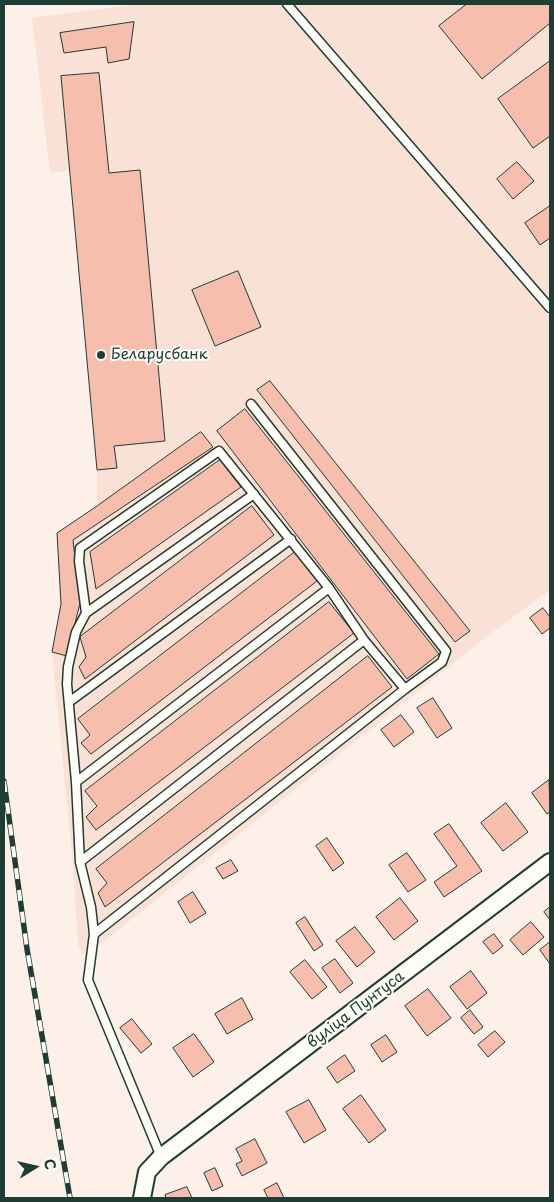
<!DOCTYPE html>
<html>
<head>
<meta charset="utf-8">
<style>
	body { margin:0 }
	#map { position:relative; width:554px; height:1202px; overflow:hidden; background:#fcf0e8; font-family:"Playpen Sans",sans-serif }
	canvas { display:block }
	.frame { position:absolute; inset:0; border:5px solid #1f3d34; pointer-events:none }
	.north { position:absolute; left:10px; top:1142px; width:50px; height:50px; -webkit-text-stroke:4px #fdfcf7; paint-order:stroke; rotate:80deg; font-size:14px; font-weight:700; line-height:20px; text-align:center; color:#1f3d34 }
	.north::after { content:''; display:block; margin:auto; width:18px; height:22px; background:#1f3d34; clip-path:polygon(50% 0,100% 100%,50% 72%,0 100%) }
</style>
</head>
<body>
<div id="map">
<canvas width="554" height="1202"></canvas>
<div class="frame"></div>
<div class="north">С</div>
</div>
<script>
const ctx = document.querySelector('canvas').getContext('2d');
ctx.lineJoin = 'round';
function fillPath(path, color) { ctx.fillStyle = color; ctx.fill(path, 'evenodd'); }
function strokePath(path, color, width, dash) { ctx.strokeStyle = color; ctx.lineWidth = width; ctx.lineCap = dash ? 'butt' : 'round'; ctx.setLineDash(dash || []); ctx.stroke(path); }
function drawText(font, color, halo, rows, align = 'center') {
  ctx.font = font + ' "Playpen Sans",sans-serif'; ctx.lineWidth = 4; ctx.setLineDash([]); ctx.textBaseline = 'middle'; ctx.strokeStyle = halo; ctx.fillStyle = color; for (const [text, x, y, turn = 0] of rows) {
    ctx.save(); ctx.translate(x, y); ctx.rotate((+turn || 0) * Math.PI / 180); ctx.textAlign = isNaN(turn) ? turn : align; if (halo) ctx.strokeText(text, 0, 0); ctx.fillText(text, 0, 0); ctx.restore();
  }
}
const built = new Path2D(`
	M 137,4 L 550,4 L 550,590 L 490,634 L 102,943 L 82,955 L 78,945 L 73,865 L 52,652 L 61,604 L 57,533 L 97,506 L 97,470 L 70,170 L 50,173 L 32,18 Z`);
const building = new Path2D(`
	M 467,4 L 550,4 L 550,23 L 482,79 L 439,26 Z
	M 134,22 L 129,59 L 108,63 L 106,47 L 64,53 L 60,33 Z
	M 550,61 L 550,136 L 533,148 L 498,99 Z
	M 99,73 L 109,173 L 140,170 L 165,441 L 114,446 L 117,468 L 97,470 L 61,76 Z
	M 517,162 L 534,181 L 513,199 L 497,179 Z
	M 550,206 L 550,238 L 540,245 L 525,223 Z
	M 238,271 L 261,327 L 215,346 L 192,290 Z
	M 270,381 L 470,631 L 455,642 L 257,390 Z
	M 245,409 L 439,654 L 407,679 L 217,431 Z
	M 201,432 L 213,447 L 73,540 L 80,603 L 67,656 L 52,652 L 61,604 L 57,533 L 97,506 Z
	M 220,460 L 241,487 L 96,589 L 90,552 Z
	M 252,506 L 274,535 L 85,679 L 79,667 L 86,657 L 80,637 Z
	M 295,552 L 317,581 L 91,754 L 81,743 L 90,735 L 78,719 Z
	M 329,602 L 354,633 L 96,830 L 86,817 L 97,806 L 85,791 Z
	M 543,608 L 550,617 L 550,628 L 542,634 L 530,618 Z
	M 368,656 L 392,687 L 105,907 L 98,893 L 107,883 L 96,869 Z
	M 433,698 L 452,728 L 437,738 L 417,708 Z
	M 401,715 L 414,732 L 394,747 L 381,730 Z
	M 549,780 L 550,812 L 547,814 L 532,793 Z
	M 506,803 L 528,832 L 503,851 L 481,823 Z
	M 449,824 L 482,871 L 444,897 L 434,882 L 457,866 L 434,834 Z
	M 327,838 L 344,863 L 333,871 L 316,846 Z
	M 407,853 L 426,880 L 408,892 L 389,865 Z
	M 231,860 L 238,871 L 223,879 L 216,868 Z
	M 193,892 L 206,913 L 190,923 L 178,902 Z
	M 400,898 L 418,921 L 394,940 L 376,917 Z
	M 550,907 L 550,920 L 544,912 Z
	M 305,917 L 323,945 L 314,951 L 296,923 Z
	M 531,922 L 544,937 L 523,955 L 510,940 Z
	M 355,927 L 375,952 L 357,967 L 336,941 Z
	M 494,934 L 503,946 L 493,954 L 483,942 Z
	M 550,942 L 550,964 L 540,950 Z
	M 335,959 L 353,983 L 340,993 L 322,968 Z
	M 305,960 L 327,987 L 312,999 L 290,972 Z
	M 471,971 L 487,993 L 467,1009 L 450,987 Z
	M 428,989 L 451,1018 L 427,1036 L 405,1006 Z
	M 242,998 L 253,1019 L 227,1034 L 215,1014 Z
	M 470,1010 L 483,1027 L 474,1034 L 461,1018 Z
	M 132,1019 L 152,1044 L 141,1053 L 120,1028 Z
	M 495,1031 L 505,1042 L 488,1057 L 478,1045 Z
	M 194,1034 L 214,1062 L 193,1077 L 173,1048 Z
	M 386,1035 L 397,1052 L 382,1062 L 371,1045 Z
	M 345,1055 L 355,1071 L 337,1083 L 327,1068 Z
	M 361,1095 L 386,1130 L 369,1143 L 343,1109 Z
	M 309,1100 L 326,1130 L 304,1143 L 286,1112 Z
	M 255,1139 L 267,1163 L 242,1176 L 236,1164 L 242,1161 L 236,1149 Z
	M 215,1168 L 223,1186 L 212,1191 L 204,1173 Z
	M 277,1183 L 284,1198 L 268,1198 L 264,1190 Z
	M 187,1187 L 192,1198 L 166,1198 L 165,1195 Z`);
const lane = new Path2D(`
	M 287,4 L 550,308
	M 86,613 L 79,561 L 80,548 L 219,451 L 329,588 L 364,640 L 405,689
	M 69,702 L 291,539
	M 76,782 L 329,588
	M 80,862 L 364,640
	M 94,934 L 405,689 L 442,662 L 446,651 L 251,404
	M 161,1157 L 88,980 L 94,934 L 91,907 L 80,862 L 76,782 L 67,684 L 68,667 L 76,632 L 86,613 L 254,494`);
const street = new Path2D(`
	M 142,1198 L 147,1172 L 161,1157 L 550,862`);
const rail = new Path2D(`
	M 4,781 L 27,949 L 70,1198`);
const markers = [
	[101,355,5,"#1f3d34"]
];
const poiNames = [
	["Беларусбанк",111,355]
];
const streetNames = [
	["вуліца Пунтуса",356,1010,-37]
];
fillPath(built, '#fae1d6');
fillPath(building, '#f7bead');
strokePath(building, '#1f3d34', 1);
strokePath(lane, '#1f3d34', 11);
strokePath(street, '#1f3d34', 20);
strokePath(lane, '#fdfcf7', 8);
strokePath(street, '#fdfcf7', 16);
strokePath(rail, '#1f3d34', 5.5);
strokePath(rail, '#fdfcf7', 4, [11]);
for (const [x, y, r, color] of markers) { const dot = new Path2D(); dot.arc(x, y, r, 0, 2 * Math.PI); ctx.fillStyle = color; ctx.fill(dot); strokePath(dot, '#fdfcf7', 2); }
drawText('15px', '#1f3d34', '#fdfcf7', poiNames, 'left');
drawText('15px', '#1f3d34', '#fdfcf7', streetNames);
</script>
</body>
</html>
